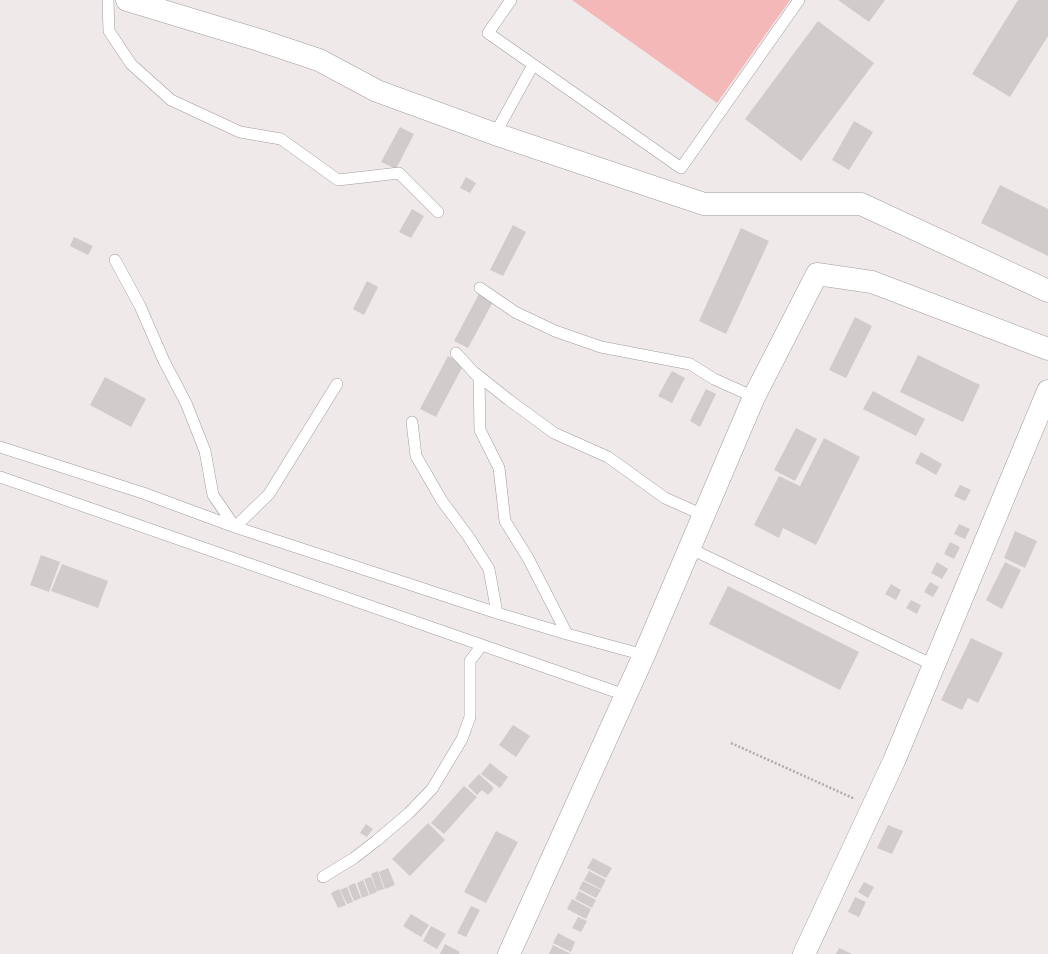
<!DOCTYPE html>
<html>
<head>
<meta charset="utf-8">
<style>
	body { margin:0 }
	canvas { display:block; background:#efe9e9 }
</style>
</head>
<body>
<canvas width="1048" height="954"></canvas>
<script>
const ctx = document.querySelector('canvas').getContext('2d');
ctx.lineJoin = 'round';
function fillPath(path, color) { ctx.fillStyle = color; ctx.fill(path, 'evenodd'); }
function strokePath(path, color, width, dash) { ctx.strokeStyle = color; ctx.lineWidth = width; ctx.lineCap = dash ? 'butt' : 'round'; ctx.setLineDash(dash || []); ctx.stroke(path); }
const green = new Path2D(`
	M 572,0 L 790,0 L 717,103 Z`);
const building = new Path2D(`
	M 838,0 L 885,0 L 869,22 Z
	M 1018,0 L 1048,0 L 1048,36 L 1010,97 L 972,74 Z
	M 818,21 L 874,63 L 801,161 L 745,119 Z
	M 854,121 L 873,132 L 849,170 L 832,160 Z
	M 400,127 L 414,134 L 396,169 L 381,162 Z
	M 466,177 L 476,183 L 470,193 L 460,188 Z
	M 1000,185 L 1048,209 L 1048,256 L 981,223 Z
	M 412,209 L 424,216 L 411,238 L 399,232 Z
	M 513,225 L 526,232 L 503,276 L 490,270 Z
	M 741,228 L 769,241 L 726,334 L 699,321 Z
	M 74,237 L 93,246 L 88,255 L 70,246 Z
	M 367,281 L 378,287 L 364,315 L 353,309 Z
	M 480,292 L 494,300 L 468,348 L 454,341 Z
	M 855,317 L 872,326 L 846,378 L 829,370 Z
	M 918,355 L 980,385 L 963,422 L 900,392 Z
	M 448,356 L 464,364 L 436,417 L 420,409 Z
	M 672,371 L 685,378 L 672,403 L 658,396 Z
	M 105,377 L 146,399 L 131,427 L 90,405 Z
	M 706,389 L 716,394 L 700,427 L 690,421 Z
	M 873,391 L 925,419 L 916,436 L 863,409 Z
	M 796,428 L 817,439 L 795,481 L 774,470 Z
	M 824,438 L 860,457 L 816,545 L 783,528 L 779,538 L 754,525 L 779,476 L 800,486 Z
	M 921,452 L 942,464 L 936,475 L 915,463 Z
	M 960,485 L 971,490 L 965,501 L 954,496 Z
	M 959,524 L 970,529 L 965,539 L 954,534 Z
	M 1015,531 L 1037,541 L 1025,568 L 1004,558 Z
	M 950,542 L 960,547 L 954,559 L 944,554 Z
	M 41,555 L 60,562 L 49,592 L 30,585 Z
	M 937,562 L 948,569 L 942,579 L 931,573 Z
	M 1005,562 L 1021,570 L 1002,609 L 986,600 Z
	M 62,564 L 108,581 L 98,608 L 51,591 Z
	M 930,582 L 939,587 L 933,597 L 924,592 Z
	M 891,584 L 901,590 L 896,600 L 885,594 Z
	M 728,586 L 859,652 L 840,690 L 709,624 Z
	M 911,600 L 921,605 L 917,614 L 906,608 Z
	M 971,638 L 1003,653 L 978,703 L 968,698 L 962,710 L 941,700 Z
	M 513,725 L 530,736 L 516,757 L 499,745 Z
	M 490,763 L 508,777 L 500,788 L 481,774 Z
	M 479,774 L 494,788 L 488,795 L 482,790 L 477,795 L 468,786 Z
	M 464,786 L 477,797 L 444,834 L 431,823 Z
	M 428,823 L 445,840 L 410,876 L 392,859 Z
	M 366,824 L 373,829 L 367,837 L 360,833 Z
	M 888,825 L 903,831 L 892,854 L 877,848 Z
	M 496,831 L 518,842 L 486,903 L 464,892 Z
	M 593,858 L 612,868 L 606,878 L 587,868 Z
	M 388,868 L 395,885 L 385,889 L 379,872 Z
	M 378,871 L 384,889 L 377,891 L 371,874 Z
	M 589,871 L 606,880 L 601,889 L 584,880 Z
	M 371,877 L 377,892 L 370,895 L 364,879 Z
	M 363,880 L 369,895 L 362,898 L 357,883 Z
	M 583,881 L 601,890 L 596,898 L 579,889 Z
	M 864,882 L 874,887 L 868,898 L 858,892 Z
	M 355,883 L 361,898 L 354,901 L 348,886 Z
	M 347,887 L 353,902 L 347,904 L 340,890 Z
	M 339,889 L 346,905 L 338,908 L 331,893 Z
	M 579,891 L 596,900 L 592,908 L 575,899 Z
	M 855,897 L 866,902 L 859,917 L 848,912 Z
	M 572,899 L 591,909 L 586,919 L 567,909 Z
	M 471,906 L 480,910 L 466,937 L 457,933 Z
	M 411,914 L 429,925 L 421,937 L 403,926 Z
	M 578,917 L 587,921 L 581,932 L 572,928 Z
	M 431,926 L 446,934 L 437,949 L 423,941 Z
	M 558,933 L 575,942 L 571,952 L 553,943 Z
	M 445,944 L 460,952 L 459,954 L 440,954 Z
	M 553,945 L 571,954 L 549,954 Z
	M 839,948 L 852,954 L 836,954 Z`);
const path = new Path2D(`
	M 731,743 L 855,799`);
const service = new Path2D(`
	M 108,0 L 109,31 L 131,64 L 171,100 L 240,132 L 281,139 L 338,180 L 399,173 L 438,212
	M 511,0 L 488,33 L 681,168 L 799,0
	M 495,134 L 533,65
	M 115,260 L 140,306 L 164,361 L 186,403 L 205,451 L 213,495 L 235,527 L 269,494 L 337,384
	M 480,288 L 515,312 L 555,331 L 601,347 L 690,364 L 714,379 L 754,397
	M 456,353 L 479,378 L 480,430 L 499,468 L 505,521 L 528,558 L 567,634
	M 475,373 L 509,400 L 554,433 L 608,457 L 665,498 L 703,515
	M 412,422 L 416,456 L 442,501 L 468,536 L 489,569 L 497,613
	M 0,447 L 143,493 L 235,527 L 497,613 L 567,634 L 644,655
	M 0,477 L 625,695
	M 689,548 L 933,665
	M 323,877 L 354,858 L 376,841 L 409,813 L 432,789 L 462,739 L 470,717 L 470,661 L 482,645`);
const minor = new Path2D(`
	M 127,0 L 259,40 L 319,60 L 377,91 L 495,134 L 704,204 L 861,204 L 1048,291
	M 509,954 L 644,655 L 754,397 L 817,274 L 872,282 L 1048,349
	M 804,954 L 894,761 L 1048,391`);
fillPath(green, '#f3b8b7');
fillPath(building, '#d1cccc');
strokePath(service, '#a19c9c', 12);
strokePath(minor, '#a19c9c', 23);
strokePath(path, '#b0acac', 2.5, [2, 2]);
strokePath(service, '#fff', 11);
strokePath(minor, '#fff', 22);
</script>
</body>
</html>
